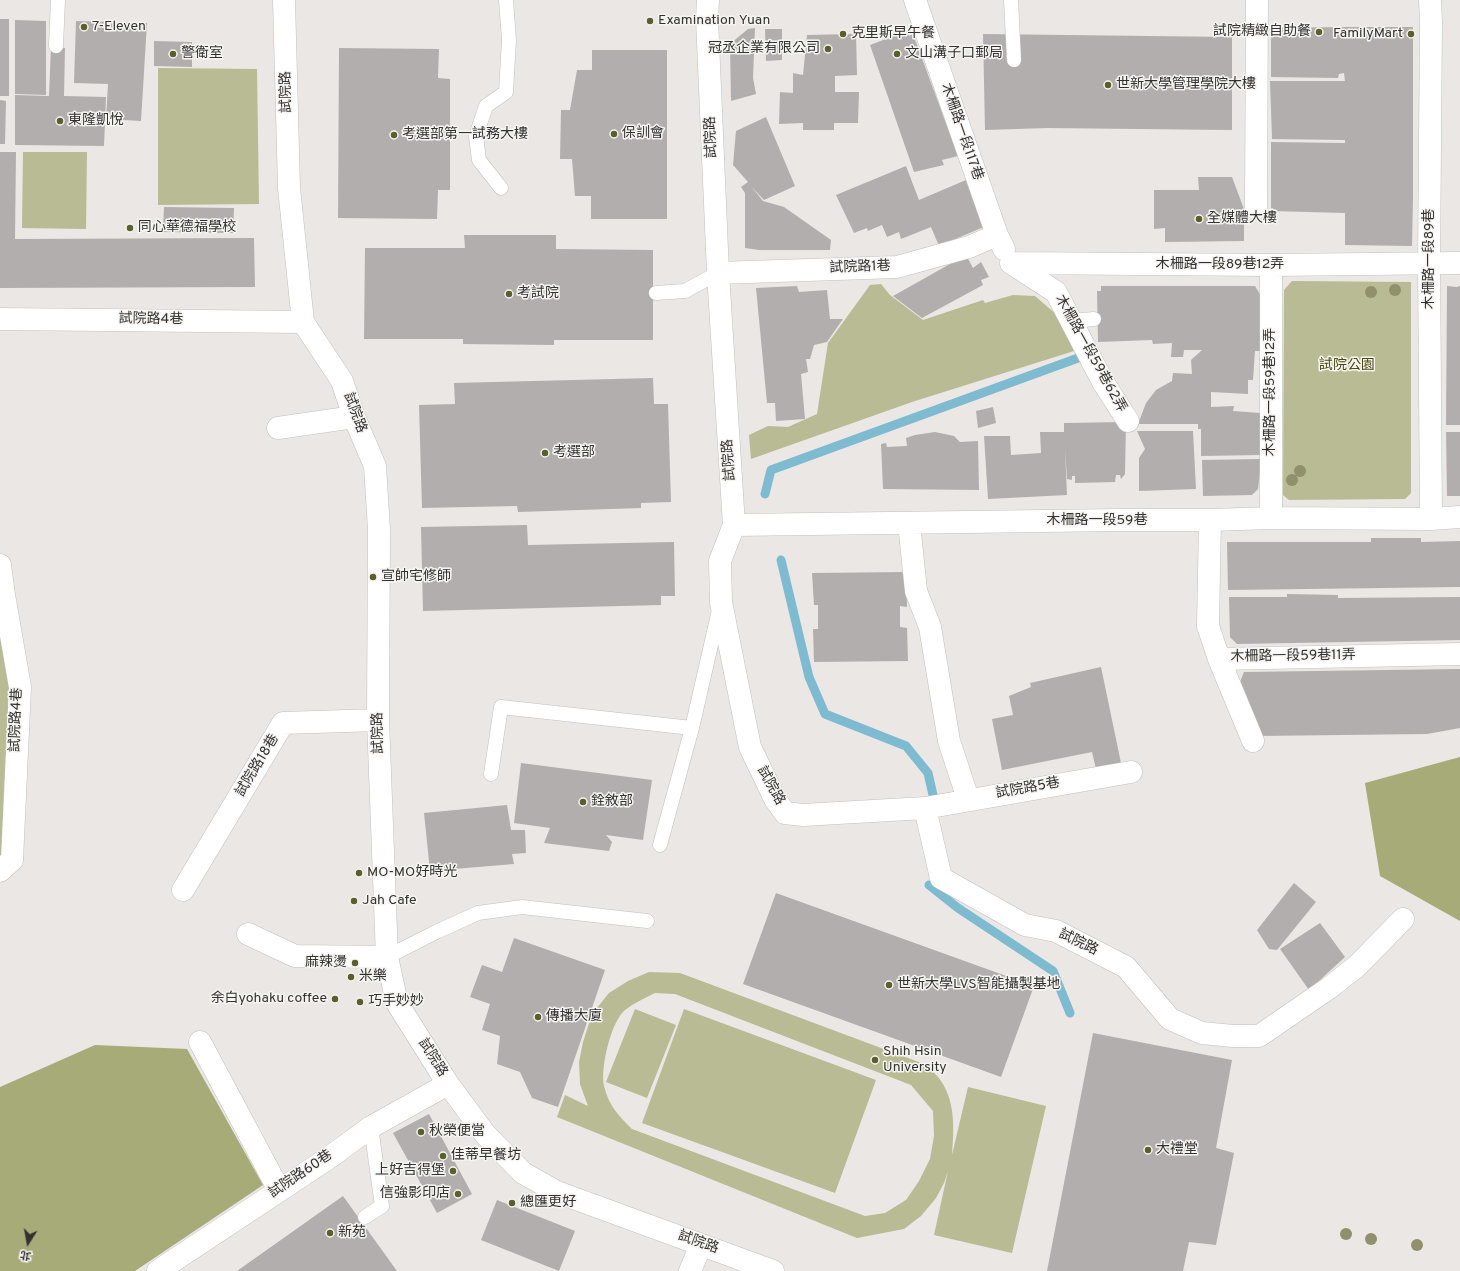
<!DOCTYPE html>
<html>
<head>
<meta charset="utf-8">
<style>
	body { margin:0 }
	#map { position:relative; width:1460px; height:1271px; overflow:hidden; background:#eae7e4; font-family:Overpass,"Noto Sans TC",sans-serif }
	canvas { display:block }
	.north { position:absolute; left:8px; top:1223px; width:40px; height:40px; -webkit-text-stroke:3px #f7f5f1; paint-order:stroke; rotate:191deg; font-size:11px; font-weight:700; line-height:16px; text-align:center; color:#323130 }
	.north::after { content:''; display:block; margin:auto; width:14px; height:18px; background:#323130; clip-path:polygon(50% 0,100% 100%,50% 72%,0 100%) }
</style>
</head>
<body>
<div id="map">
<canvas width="1460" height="1271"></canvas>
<div class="north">北</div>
</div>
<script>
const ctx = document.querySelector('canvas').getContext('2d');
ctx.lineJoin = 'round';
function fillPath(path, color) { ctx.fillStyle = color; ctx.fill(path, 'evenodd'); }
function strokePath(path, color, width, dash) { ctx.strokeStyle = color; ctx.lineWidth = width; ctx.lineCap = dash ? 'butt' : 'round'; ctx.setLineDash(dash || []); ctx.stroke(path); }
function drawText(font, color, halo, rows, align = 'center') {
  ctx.font = font + ' Overpass,"Noto Sans TC",sans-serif'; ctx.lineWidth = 3; ctx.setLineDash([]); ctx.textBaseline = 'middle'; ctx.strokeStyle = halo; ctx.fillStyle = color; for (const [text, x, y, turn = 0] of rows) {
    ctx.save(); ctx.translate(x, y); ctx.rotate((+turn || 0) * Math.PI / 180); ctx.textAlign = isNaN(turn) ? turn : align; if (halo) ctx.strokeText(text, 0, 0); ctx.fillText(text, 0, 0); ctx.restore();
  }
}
const green = new Path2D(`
	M 158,68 L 257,69 L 259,204 L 158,205 Z
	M 23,152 L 87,152 L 86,229 L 22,228 Z
	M 1292,281 L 1411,282 L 1411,493 L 1405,499 L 1289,500 L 1283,495 L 1284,290 Z
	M 881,284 L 890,295 L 923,320 L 983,300 L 985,303 L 1013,295 L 1035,296 L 1057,315 L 1074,351 L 912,402 L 751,459 L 749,435 L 768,426 L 788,427 L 817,414 L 828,343 L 870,285 Z
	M 0,627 L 10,689 L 5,852 L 0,858 Z
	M 649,972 L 680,973 L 924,1064 C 928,1068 934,1072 938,1077 C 956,1099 954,1129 952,1155 L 968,1087 L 1046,1106 L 1012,1253 L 934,1235 L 948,1171 L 944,1183 L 936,1198 L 921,1216 L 904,1229 L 857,1238 L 557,1117 L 565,1095 L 588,1106 L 580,1084 L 579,1062 L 583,1042 L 592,1014 L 609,993 L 628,981 ZM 655,993 L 675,994 L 911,1085 L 933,1111 L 934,1136 L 930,1159 L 919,1181 L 906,1200 L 885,1213 L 865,1216 L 632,1129 C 618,1115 609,1106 604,1086 C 600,1069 611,1021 625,1010 C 634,1003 645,998 655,993 Z
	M 635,1009 L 676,1025 L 647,1098 L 606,1082 Z
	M 684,1009 L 876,1080 L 835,1193 L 642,1123 Z`);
const forest = new Path2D(`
	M 1460,757 L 1460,921 L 1380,876 L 1365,783 Z
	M 95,1045 L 187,1049 L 263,1185 L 135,1271 L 0,1271 L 0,1087 Z`);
const stream = new Path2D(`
	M 765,494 L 771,470 L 1078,358
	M 781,560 L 809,677 L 825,714 L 906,746 L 928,773 L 933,795
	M 929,885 L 958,908 L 1053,971 L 1070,1013`);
const building = new Path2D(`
	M 0,19 L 9,19 L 9,96 L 0,96 Z
	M 15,20 L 46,21 L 46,95 L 15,94 Z
	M 76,21 L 147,23 L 141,121 L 106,119 L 108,84 L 74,83 Z
	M 1346,27 L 1413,27 L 1413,198 L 1412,246 L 1345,245 L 1345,213 L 1271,211 L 1271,142 L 1345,143 L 1345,140 L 1272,139 L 1270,81 L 1345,81 L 1344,73 L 1339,74 L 1338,78 L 1271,77 L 1271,28 Z
	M 755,28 L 753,78 L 756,94 L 731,101 L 730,44 L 748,29 Z
	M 765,29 L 782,29 L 782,60 L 766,61 Z
	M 907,31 L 909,36 L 913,34 L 958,156 L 942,160 L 944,165 L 914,172 L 870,45 Z
	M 856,34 L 857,75 L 835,76 L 835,92 L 859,92 L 858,123 L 834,123 L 834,130 L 803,130 L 803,123 L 779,124 L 780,92 L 793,93 L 793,73 L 803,75 L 807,35 Z
	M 983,34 L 1232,37 L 1232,130 L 1047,128 L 985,130 Z
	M 154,41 L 192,42 L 192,67 L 154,66 Z
	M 51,47 L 65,48 L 64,96 L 106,97 L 104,146 L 15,145 L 15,95 L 49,96 Z
	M 339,48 L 439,49 L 438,78 L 450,79 L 450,190 L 438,190 L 437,219 L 338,218 Z
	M 592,50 L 667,50 L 667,219 L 591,219 L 591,196 L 575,196 L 572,159 L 560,159 L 561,110 L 570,110 L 577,70 L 592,70 Z
	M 0,100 L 6,101 L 5,144 L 0,144 Z
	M 766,117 L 795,186 L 764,200 L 751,186 L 763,201 L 784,207 L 831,240 L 830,250 L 759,250 L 745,248 L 745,193 L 741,187 L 748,182 L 733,165 L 736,131 Z
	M 0,152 L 16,152 L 15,239 L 254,238 L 255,287 L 0,288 Z
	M 906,166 L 919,200 L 966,180 L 986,226 L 939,246 L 931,227 L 901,239 L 899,232 L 887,237 L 882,225 L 868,231 L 867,228 L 854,233 L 836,195 Z
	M 1198,177 L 1232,177 L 1244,209 L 1244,241 L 1165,242 L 1165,228 L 1154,229 L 1154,190 L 1199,190 Z
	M 164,207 L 234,208 L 233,233 L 163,232 Z
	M 464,235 L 556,235 L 556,249 L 653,250 L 653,340 L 554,340 L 554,345 L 463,344 L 463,339 L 364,339 L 365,248 L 465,248 Z
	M 966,255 L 973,268 L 981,262 L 989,277 L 981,280 L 983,285 L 922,318 L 893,296 Z
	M 797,286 L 799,292 L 827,290 L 830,319 L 843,319 L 827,342 L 814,345 L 810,359 L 806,359 L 808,372 L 801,374 L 805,419 L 776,421 L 775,403 L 767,403 L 756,288 Z
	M 1101,286 L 1255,286 L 1262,298 L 1262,351 L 1255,351 L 1253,380 L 1248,380 L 1248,394 L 1211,392 L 1211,407 L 1234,406 L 1233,411 L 1260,413 L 1260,455 L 1201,456 L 1201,429 L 1198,429 L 1198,424 L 1138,424 L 1146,403 L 1156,390 L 1172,381 L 1173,373 L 1192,374 L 1191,360 L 1202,350 L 1184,350 L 1183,357 L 1171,357 L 1172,343 L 1153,344 L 1152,340 L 1098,342 L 1097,291 L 1101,291 Z
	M 1447,286 L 1457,287 L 1460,286 L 1460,425 L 1446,425 Z
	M 653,378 L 654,404 L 668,404 L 671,502 L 641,503 L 641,508 L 518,512 L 517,506 L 422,508 L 419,405 L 455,404 L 454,383 Z
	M 993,407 L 996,423 L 978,428 L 976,411 Z
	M 1126,422 L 1125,474 L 1121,479 L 1120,475 L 1116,475 L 1115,482 L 1075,483 L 1075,476 L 1072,476 L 1072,480 L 1067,479 L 1065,448 L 1067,495 L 988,499 L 984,436 L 1010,436 L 1011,455 L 1041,453 L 1040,432 L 1064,432 L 1064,423 Z
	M 1137,431 L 1193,431 L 1196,489 L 1139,491 L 1139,458 L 1145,449 Z
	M 935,432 L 954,436 L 960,442 L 978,441 L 979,490 L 883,489 L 881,444 L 886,443 L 887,447 L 907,446 L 906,438 L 915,435 Z
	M 1446,432 L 1460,432 L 1460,496 L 1447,496 Z
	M 1260,459 L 1260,471 L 1258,489 L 1252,495 L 1203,496 L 1202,460 Z
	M 527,525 L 528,545 L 674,542 L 675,596 L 661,596 L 661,605 L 423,611 L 421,527 Z
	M 1371,538 L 1421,538 L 1421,542 L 1460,541 L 1460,587 L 1228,590 L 1227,542 L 1371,542 Z
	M 906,572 L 907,607 L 900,606 L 900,627 L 907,628 L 908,661 L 814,662 L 813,629 L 818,629 L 818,605 L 814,605 L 812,573 Z
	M 1287,594 L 1338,595 L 1338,598 L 1460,597 L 1460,640 L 1237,644 L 1230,637 L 1229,597 L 1287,597 Z
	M 1101,667 L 1121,763 L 1096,769 L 1092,752 L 1002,770 L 992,719 L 1013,715 L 1009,696 L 1031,687 L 1030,683 Z
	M 1460,669 L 1460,728 L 1427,734 L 1258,736 L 1240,682 L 1244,672 Z
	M 521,763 L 652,780 L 643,840 L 606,835 L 612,842 L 609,851 L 544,843 L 550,828 L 514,823 Z
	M 507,805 L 511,830 L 525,830 L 526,853 L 512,854 L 514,864 L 430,871 L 424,813 Z
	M 1294,883 L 1316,902 L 1277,950 L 1269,949 L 1257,930 Z
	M 776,893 L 1034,986 L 1001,1077 L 743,984 Z
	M 1320,923 L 1345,957 L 1309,990 L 1280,949 Z
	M 514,938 L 605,970 L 558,1107 L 532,1098 L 520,1072 L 497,1064 L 500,1036 L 482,1030 L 490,1004 L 470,997 L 482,965 L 502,972 Z
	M 1093,1033 L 1232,1060 L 1216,1148 L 1234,1153 L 1216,1245 L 1189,1242 L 1183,1271 L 1047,1271 Z
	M 429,1114 L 472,1194 L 437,1213 L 393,1133 Z
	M 343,1196 L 397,1271 L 237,1271 Z
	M 497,1200 L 575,1231 L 559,1271 L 481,1240 Z`);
const service = new Path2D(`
	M 1011,0 L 1014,60
	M 56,46 L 58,0
	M 501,188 L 479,160 L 476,136 L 486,106 L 506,92 L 509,40 L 506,0
	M 656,293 L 685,291 L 718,273
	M 1071,321 L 1094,319
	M 491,774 L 501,707 L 692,728
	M 660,845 L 692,728 L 719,610
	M 387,957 L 436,932 L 478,913 L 522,907 L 647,921
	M 365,1217 L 382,1206 L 371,1127`);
const minor = new Path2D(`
	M 284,0 L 289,188 L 303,322 L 342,381 L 354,417 L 375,466 L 379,530 L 378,720 L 387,957 L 397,1003 L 448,1084 L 485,1134 L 523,1173 L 557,1192 L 773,1271
	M 708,0 L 707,19 L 718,273 L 734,525 L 720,561 L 721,602 L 750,747 L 775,799 L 785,813 L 803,815 L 925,808 L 1131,772
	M 915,0 L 997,235 L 1004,249
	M 1430,0 L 1431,22 L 1429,263 L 1431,519
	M 1256,208 L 1257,0
	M 1011,263 L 1271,265 L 1460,263
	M 1011,263 L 1056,292 L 1103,382 L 1128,421
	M 718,273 L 897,267 L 969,247 L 997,235
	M 0,319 L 303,322
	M 278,428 L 354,417
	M 1271,518 L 1271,265
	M 1210,520 L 1208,626 L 1219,659 L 1460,654
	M 909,523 L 916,591 L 930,627 L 949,741 L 968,799
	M 734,525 L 1120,520 L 1210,520 L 1271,518 L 1431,519 L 1460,517
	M 0,565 L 4,595 L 20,687 L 12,860 L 0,871
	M 1219,659 L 1253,741
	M 925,808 L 941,878 L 1025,925 L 1056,931 L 1126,967 L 1170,1019 L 1202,1033 L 1233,1036 L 1259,1036 L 1329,988 L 1357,966 L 1403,919
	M 183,890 L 283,723 L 378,720
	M 248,934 L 295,956 L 387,957
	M 200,1042 L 279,1190
	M 158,1271 L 330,1157 L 371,1127 L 448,1084
	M 690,1271 L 701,1245`);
const trees = [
	[1395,290],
	[1371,292],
	[1300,471],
	[1292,480],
	[1346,1234],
	[1371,1239],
	[1417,1245]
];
const markers = [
	[650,21,4,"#595f2d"],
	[84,27,4,"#595f2d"],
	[1319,32,4,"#595f2d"],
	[843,34,4,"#595f2d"],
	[1411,34,4,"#595f2d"],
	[828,49,4,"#595f2d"],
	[173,54,4,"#595f2d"],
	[897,54,4,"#595f2d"],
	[1108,85,4,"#595f2d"],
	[60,121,4,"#595f2d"],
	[614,134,4,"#595f2d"],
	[394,135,4,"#595f2d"],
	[1199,219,4,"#595f2d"],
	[130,228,4,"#595f2d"],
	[509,294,4,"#595f2d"],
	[545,453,4,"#595f2d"],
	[373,577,4,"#595f2d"],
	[583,802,4,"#595f2d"],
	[359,873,4,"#595f2d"],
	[354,901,4,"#595f2d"],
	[355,963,4,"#595f2d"],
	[351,977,4,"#595f2d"],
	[889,985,4,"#595f2d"],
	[335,999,4,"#595f2d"],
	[360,1002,4,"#595f2d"],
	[538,1017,4,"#595f2d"],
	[875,1060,4,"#595f2d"],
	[421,1132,4,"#595f2d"],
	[1148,1150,4,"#595f2d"],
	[443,1156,4,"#595f2d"],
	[453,1171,4,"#595f2d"],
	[458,1194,4,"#595f2d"],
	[512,1203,4,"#595f2d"],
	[330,1233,4,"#595f2d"]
];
const poiNames = [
	["Examination Yuan",658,21],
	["7-Eleven",92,27],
	["試院精緻自助餐",1311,32,"right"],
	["克里斯早午餐",851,34],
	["FamilyMart",1403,34,"right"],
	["冠丞企業有限公司",820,49,"right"],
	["警衛室",181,54],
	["文山溝子口郵局",905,54],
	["世新大學管理學院大樓",1116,85],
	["東隆凱悅",68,121],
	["保訓會",622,134],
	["考選部第一試務大樓",402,135],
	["全媒體大樓",1207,219],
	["同心華德福學校",138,228],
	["考試院",517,294],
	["考選部",553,453],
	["宣帥宅修師",381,577],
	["銓敘部",591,802],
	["MO-MO好時光",367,873],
	["Jah Cafe",362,901],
	["麻辣燙",347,963,"right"],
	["米樂",359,977],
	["世新大學LVS智能攝製基地",897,985],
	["余白yohaku coffee",327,999,"right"],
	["巧手妙妙",368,1002],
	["傳播大廈",546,1017],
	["Shih Hsin",883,1052],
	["University",883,1068],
	["秋榮便當",429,1132],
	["大禮堂",1156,1150],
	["佳蒂早餐坊",451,1156],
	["上好吉得堡",445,1171,"right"],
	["信強影印店",450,1194,"right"],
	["總匯更好",520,1203],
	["新苑",338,1233]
];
const streetNames = [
	["試院路",287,92,-91],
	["木柵路一段117巷",961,132,71],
	["試院路",712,137,-92],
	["木柵路一段89巷",1430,259,-90],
	["木柵路一段89巷12弄",1220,265],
	["試院路1巷",860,268,-2],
	["試院路4巷",151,320,1],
	["木柵路一段59巷62弄",1090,354,61],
	["木柵路一段59巷12弄",1271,392,-90],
	["試院路",354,413,70],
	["試院路",730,460,-94],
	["木柵路一段59巷",1097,521],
	["木柵路一段59巷11弄",1293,657,-1],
	["試院路4巷",17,720,-88],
	["試院路",379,733,-91],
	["試院路18巷",258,766,-59],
	["試院路",770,786,61],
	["試院路5巷",1028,789,-10],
	["試院路",1078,943,26],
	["試院路",432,1058,58],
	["試院路60巷",301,1175,-34],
	["試院路",698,1243,20]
];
const parkNames = [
	["試院公園",1347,366]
];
fillPath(green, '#b8bb93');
fillPath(forest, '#a7ab78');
strokePath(stream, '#7ebbd0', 9);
fillPath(building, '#b2aead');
strokePath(service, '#c2c0bc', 15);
strokePath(minor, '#c2c0bc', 23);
strokePath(service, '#fff', 14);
strokePath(minor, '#fff', 22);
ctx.fillStyle = '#90906d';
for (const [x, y] of trees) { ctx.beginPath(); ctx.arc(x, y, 6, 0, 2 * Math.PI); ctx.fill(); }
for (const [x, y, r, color] of markers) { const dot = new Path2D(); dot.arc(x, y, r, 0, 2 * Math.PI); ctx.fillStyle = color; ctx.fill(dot); strokePath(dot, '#f7f5f1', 1.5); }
drawText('14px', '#323130', '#f7f5f1', poiNames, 'left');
drawText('14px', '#323130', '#f7f5f1', streetNames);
drawText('14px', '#47490c', '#f7f5f1', parkNames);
</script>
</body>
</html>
